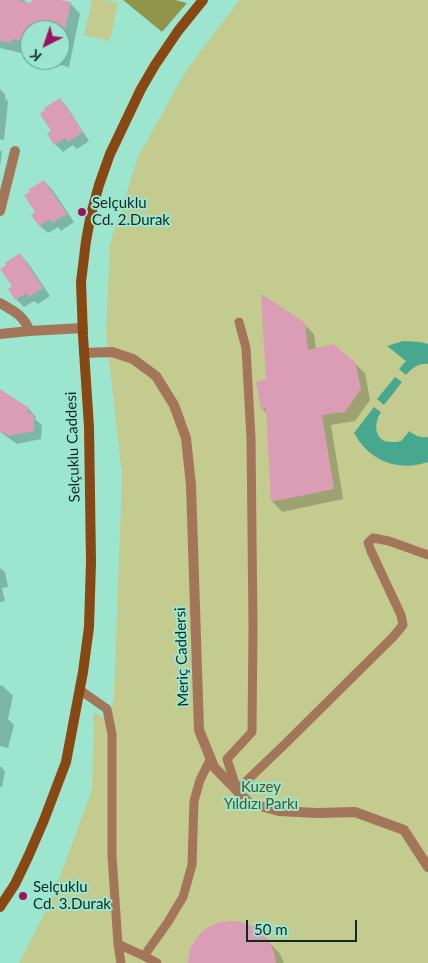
<!DOCTYPE html>
<html>
<head>
<meta charset="utf-8">
<style>
	body { margin:0 }
	#map { position:relative; width:428px; height:963px; overflow:hidden; background:#9ce5cf; font-family:Lato,sans-serif }
	canvas { display:block }
	.north { position:absolute; left:20px; top:20px; width:50px; height:50px; box-sizing:border-box; background:#9ce5cf; border:1px solid #629b8a; border-radius:50%; rotate:221deg; font-size:14px; font-weight:700; line-height:20px; text-align:center; color:#0c2b23 }
	.north::after { content:''; display:block; margin:auto; width:18px; height:22px; background:#9d1260; clip-path:polygon(50% 0,100% 100%,50% 72%,0 100%) }
	.scale { position:absolute; left:246px; top:920px; width:111px; height:22px; box-sizing:border-box; border:2px solid #0c2b23; border-top:0; padding-left:6px; font-size:15px; line-height:18px; white-space:nowrap; color:#0c2b23; -webkit-text-stroke:4px #9ce5cf; paint-order:stroke }
</style>
</head>
<body>
<div id="map">
<canvas width="428" height="963"></canvas>
<div class="north">K</div>
<div class="scale">50 m</div>
</div>
<script>
const ctx = document.querySelector('canvas').getContext('2d');
ctx.lineJoin = 'round';
function fillPath(path, color) { ctx.fillStyle = color; ctx.fill(path, 'evenodd'); }
function strokePath(path, color, width, dash) { ctx.strokeStyle = color; ctx.lineWidth = width; ctx.lineCap = dash ? 'butt' : 'round'; ctx.setLineDash(dash || []); ctx.stroke(path); }
function drawText(font, color, halo, rows, align = 'center') {
  ctx.font = font + ' Lato,sans-serif'; ctx.lineWidth = 4; ctx.setLineDash([]); ctx.textBaseline = 'middle'; ctx.strokeStyle = halo; ctx.fillStyle = color; for (const [text, x, y, turn = 0] of rows) {
    ctx.save(); ctx.translate(x, y); ctx.rotate((+turn || 0) * Math.PI / 180); ctx.textAlign = isNaN(turn) ? turn : align; if (halo) ctx.strokeText(text, 0, 0); ctx.fillText(text, 0, 0); ctx.restore();
  }
}
const green = new Path2D(`
	M 92,0 L 106,0 L 118,3 L 110,41 L 84,35 Z
	M 241,0 L 428,0 L 428,963 L 19,963 L 51,901 L 92,789 L 94,712 L 111,723 L 114,692 L 122,476 L 106,333 L 110,244 L 138,157 L 187,69 L 238,2 Z`);
const forest = new Path2D(`
	M 123,0 L 175,0 L 187,3 L 162,32 Z`);
const water = new Path2D(`
	M 403,341 L 420,342 L 428,344 L 428,364 C 419,363 412,368 406,375 L 399,369 L 406,361 L 387,346 Z
	M 395,377 L 402,382 L 384,405 L 377,399 Z
	M 374,407 L 381,412 C 373,424 374,443 393,442 C 396,442 398,442 401,441 C 404,438 407,434 409,431 C 416,436 420,438 428,437 L 428,462 C 397,472 370,461 354,433 Z`);
const shadow = new Path2D(`
	M 0,0 L 24,0 L 28,4 L 32,5 L 33,0 L 56,0 L 70,3 L 80,14 L 69,67 L 38,60 L 60,60 L 60,30 L 30,30 L 30,52 L 27,49 L 22,48 L 21,53 L 0,48 Z
	M 0,89 L 5,94 L 5,98 L 8,102 L 4,140 L 0,139 Z
	M 60,99 L 67,107 L 89,141 L 77,149 L 73,145 L 63,152 L 55,144 L 47,110 Z
	M 0,150 L 2,152 L 0,167 Z
	M 44,181 L 52,189 L 74,222 L 61,231 L 58,227 L 48,233 L 40,226 L 31,192 Z
	M 20,255 L 28,263 L 50,296 L 38,304 L 34,301 L 24,307 L 16,299 L 9,289 L 13,286 Z
	M 304,324 L 314,334 L 316,349 L 354,363 L 365,373 L 370,400 L 355,421 L 331,425 L 343,499 L 282,512 L 272,501 L 267,414 L 262,408 L 267,380 Z
	M 0,391 L 29,409 L 36,417 L 35,419 L 42,425 L 41,439 L 17,444 L 0,432 Z
	M 0,568 L 5,572 L 8,587 L 2,588 L 5,601 L 0,602 Z
	M 0,685 L 3,686 L 13,696 L 8,719 L 14,725 L 8,748 L 0,746 Z
	M 0,766 L 5,771 L 2,787 L 0,787 Z
	M 263,936 L 280,954 L 284,963 L 189,963 Z`);
const building = new Path2D(`
	M 0,0 L 20,0 L 20,1 L 31,3 L 32,0 L 61,0 L 71,2 L 61,48 L 60,30 L 30,30 L 30,52 L 27,51 L 28,47 L 22,46 L 23,41 L 12,39 L 11,43 L 0,41 Z
	M 60,98 L 83,132 L 68,142 L 65,138 L 54,145 L 47,133 L 51,131 L 40,114 L 45,110 L 44,108 Z
	M 44,180 L 67,214 L 52,223 L 50,219 L 39,226 L 31,215 L 35,212 L 24,195 L 30,192 L 28,190 Z
	M 20,253 L 43,288 L 29,297 L 26,293 L 15,300 L 8,289 L 12,286 L 0,269 L 6,265 L 5,263 Z
	M 261,294 L 305,323 L 308,350 L 333,344 L 355,362 L 361,389 L 345,412 L 322,415 L 334,489 L 271,502 L 266,408 L 261,409 L 256,382 L 266,379 Z
	M 0,389 L 29,408 L 27,411 L 34,416 L 34,431 L 8,436 L 0,431 Z
	M 228,921 L 238,921 L 247,924 L 256,928 L 264,935 L 270,943 L 274,952 L 276,963 L 188,963 L 190,949 L 195,940 L 201,933 L 209,927 L 218,923 Z`);
const lane = new Path2D(`
	M 239,322 L 246,348 L 251,438 L 253,627 L 252,732 L 227,759 L 237,790 L 284,745 L 393,637 L 403,625 L 401,615 L 371,551 L 368,543 L 373,538 L 389,541 L 428,555
	M 80,690 L 107,709 L 112,734 L 112,856 L 118,944 L 121,963
	M 118,944 L 144,956 L 157,963
	M 144,956 L 168,922 L 183,897 L 192,865 L 194,801 L 200,780 L 211,758`);
const street = new Path2D(`
	M 0,211 L 15,151
	M 0,303 C 12,310 25,316 29,331
	M 0,334 L 29,331 L 83,328
	M 84,353 L 112,352 L 133,359 L 156,376 L 174,405 L 186,438 L 191,485 L 199,730 L 214,767 L 249,803 L 279,811 L 317,813 L 355,812 L 404,830 L 428,867`);
const secondary = new Path2D(`
	M 0,907 L 15,884 L 28,857 L 44,820 L 66,762 L 83,672 L 89,627 L 91,562 L 89,427 L 83,336 L 81,282 L 86,241 L 91,214 L 99,185 L 110,154 L 141,89 L 155,65 L 178,31 L 203,0`);
const markers = [
	[82,212,5,"#9d1260"],
	[23,896,5,"#9d1260"]
];
const poiNames = [
	["Selçuklu",92,203],
	["Cd. 2.Durak",92,220],
	["Selçuklu",33,887],
	["Cd. 3.Durak",33,904]
];
const streetNames = [
	["Selçuklu Caddesi",73,447,-92],
	["Meriç Caddersi",182,657,-92]
];
const parkNames = [
	["Kuzey",261,787],
	["Yıldızı Parkı",261,804]
];
fillPath(green, '#c4cb8f');
fillPath(forest, '#8f964b');
fillPath(water, '#47a88f');
fillPath(shadow, '#0003');
fillPath(building, '#da9db5');
strokePath(lane, '#a47659', 9);
strokePath(street, '#a47659', 10);
strokePath(secondary, '#894713', 10);
for (const [x, y, r, color] of markers) { const dot = new Path2D(); dot.arc(x, y, r, 0, 2 * Math.PI); ctx.fillStyle = color; ctx.fill(dot); strokePath(dot, '#9ce5cf', 2); }
drawText('15px', '#0c2b23', '#9ce5cf', poiNames, 'left');
drawText('15px', '#0c2b23', '#9ce5cf', streetNames);
drawText('15px', '#525720', '#9ce5cf', parkNames);
</script>
</body>
</html>
